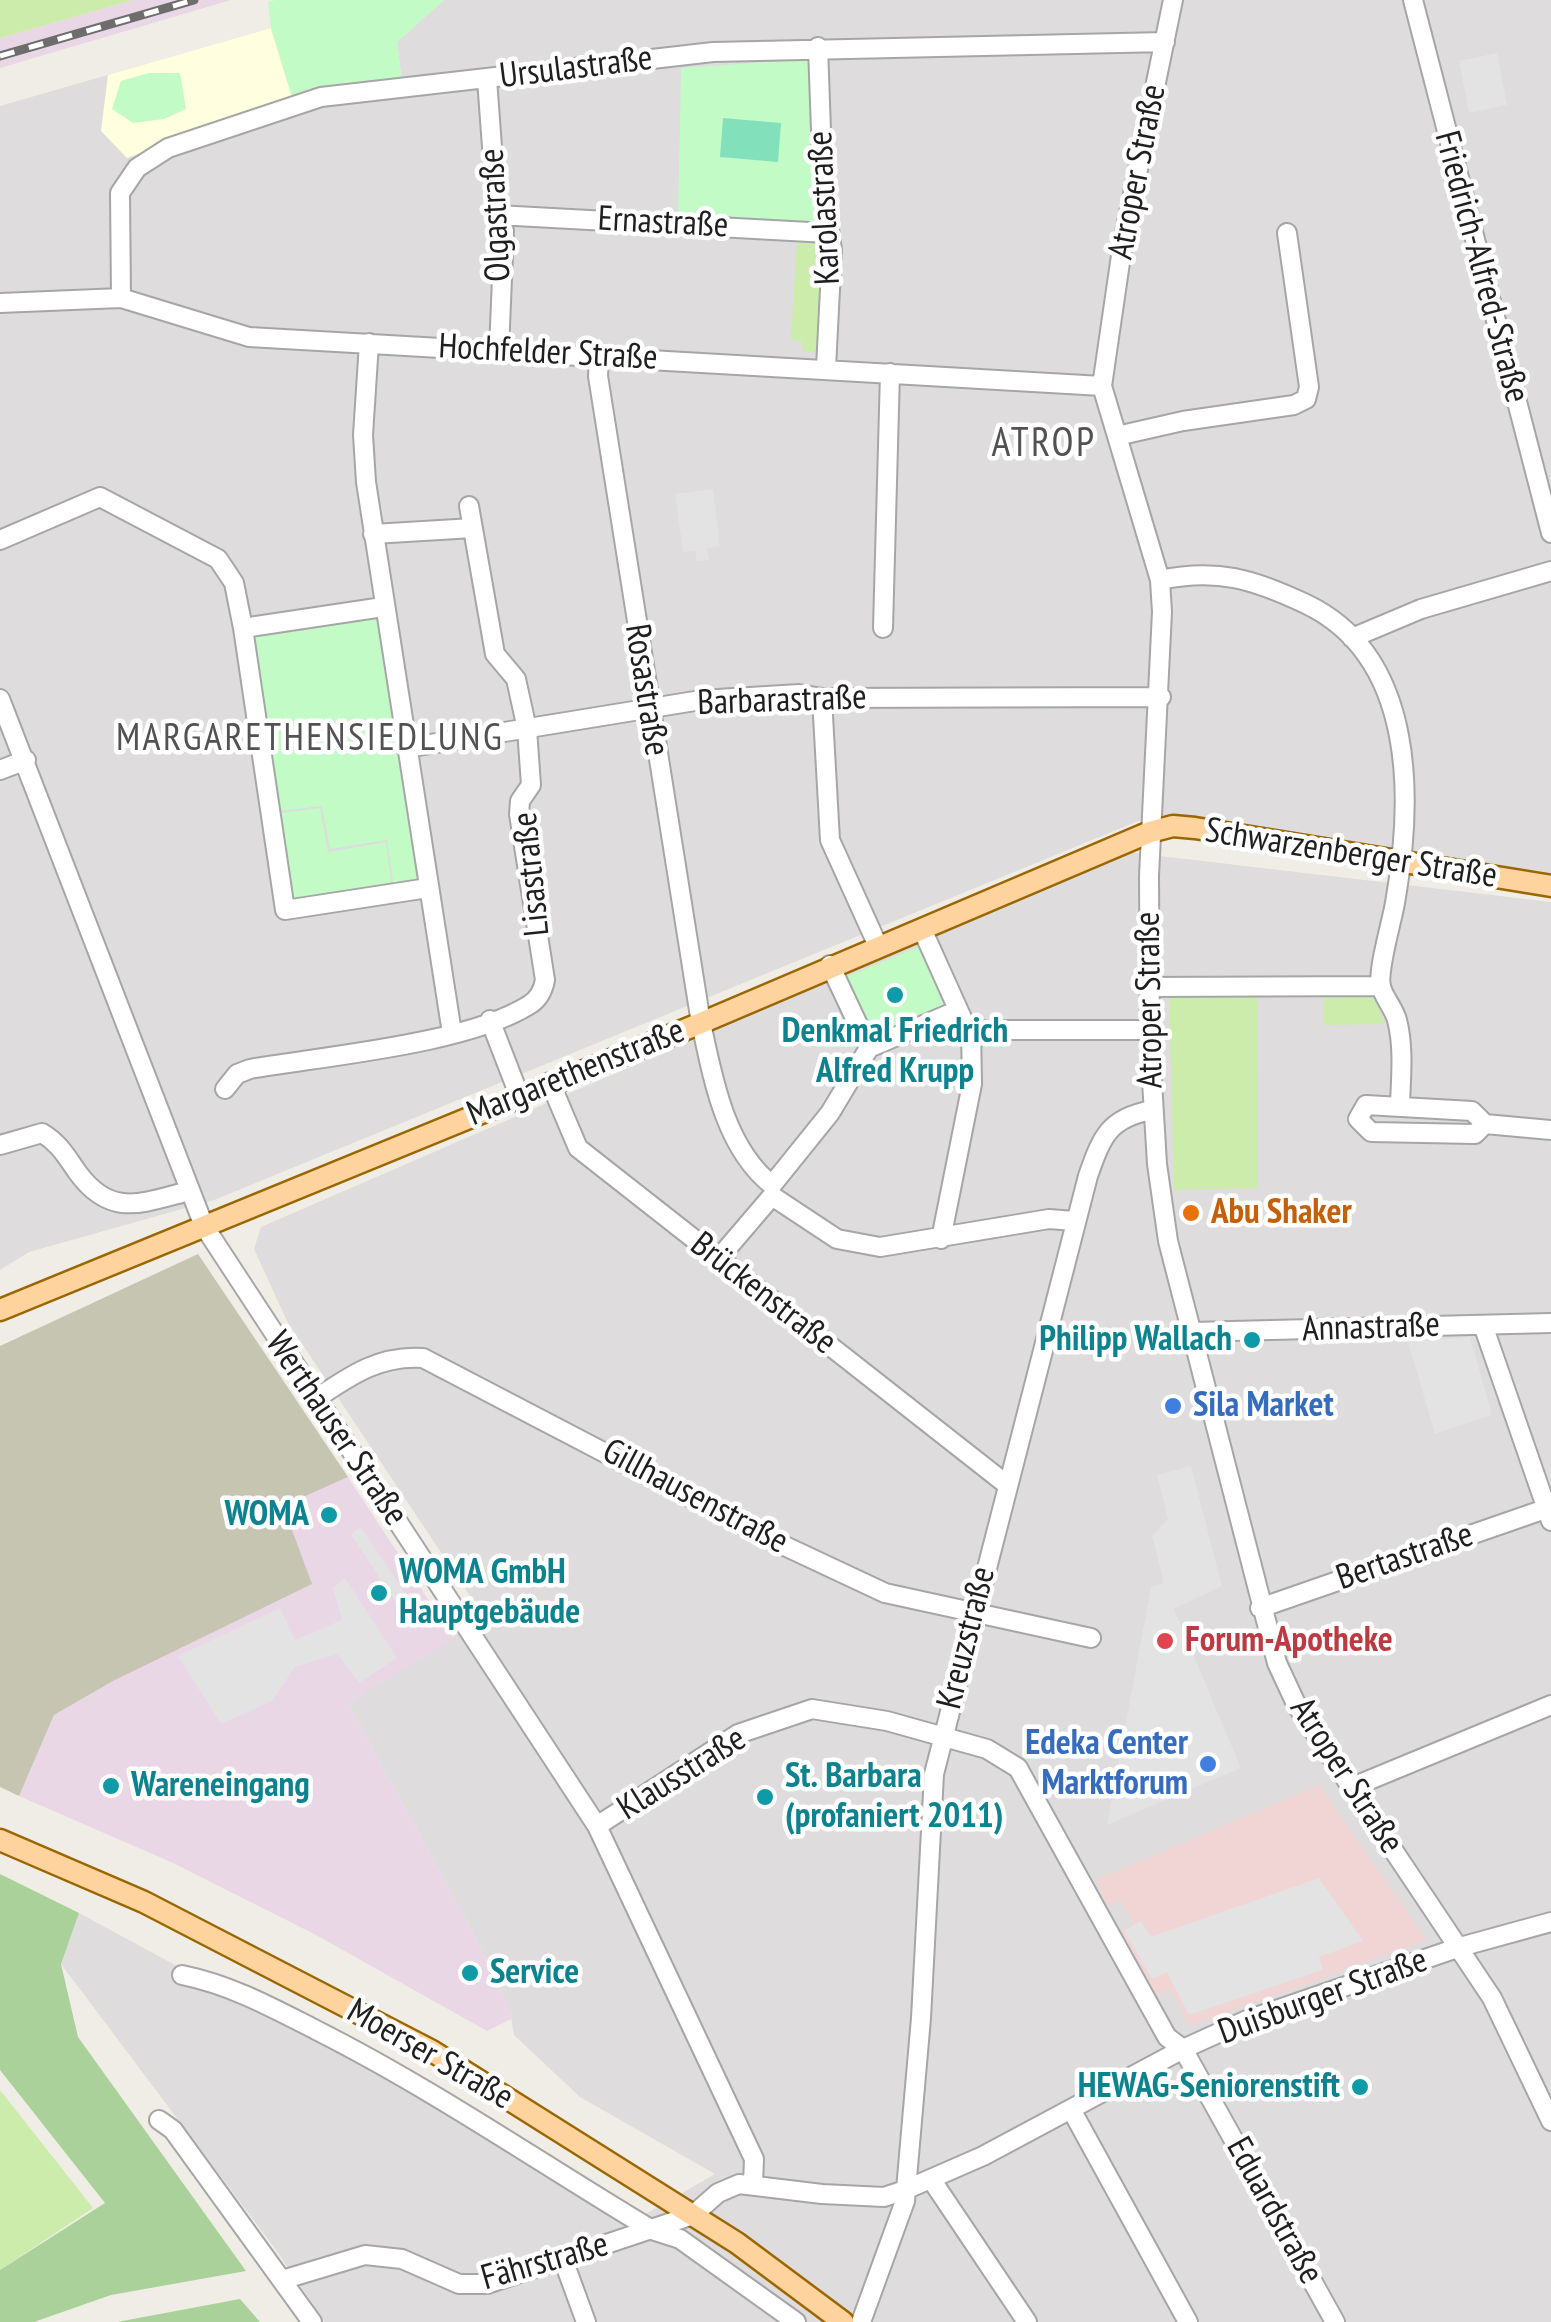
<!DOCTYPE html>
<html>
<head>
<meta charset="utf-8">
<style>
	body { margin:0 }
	canvas { display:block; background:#f0ede6 }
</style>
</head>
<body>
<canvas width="1551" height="2322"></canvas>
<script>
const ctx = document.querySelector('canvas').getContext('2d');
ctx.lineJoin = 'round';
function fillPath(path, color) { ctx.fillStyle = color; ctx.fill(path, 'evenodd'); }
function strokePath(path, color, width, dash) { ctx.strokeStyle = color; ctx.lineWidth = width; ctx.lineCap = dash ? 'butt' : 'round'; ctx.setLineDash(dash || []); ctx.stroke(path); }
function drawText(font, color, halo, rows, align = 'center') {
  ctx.font = font + ' "PT Sans Narrow",sans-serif'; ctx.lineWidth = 9; ctx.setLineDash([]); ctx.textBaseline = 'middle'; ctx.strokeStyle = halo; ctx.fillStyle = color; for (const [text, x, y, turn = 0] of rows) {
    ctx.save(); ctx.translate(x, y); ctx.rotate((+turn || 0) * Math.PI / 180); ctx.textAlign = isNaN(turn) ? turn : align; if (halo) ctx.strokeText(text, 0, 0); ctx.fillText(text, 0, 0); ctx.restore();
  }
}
const residential = new Path2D(`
	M 444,0 L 1408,0 L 1551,548 L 1551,883 L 1153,815 L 214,1200 L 29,1252 L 0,1270 L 0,106 L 271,28 L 294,100 L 402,83 L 397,42 Z
	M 1418,0 L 1551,0 L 1551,513 Z
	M 1126,852 L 1551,902 L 1551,2322 L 325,2322 L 276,2250 L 61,1964 L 79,1913 L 467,2123 L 625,2226 L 715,2174 L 580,2097 L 514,2035 L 510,2011 L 479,1944 L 348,1703 L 484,1617 L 287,1321 L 254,1249 L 261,1227 Z`);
const commercial = new Path2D(`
	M 1319,1785 L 1427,1940 L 1190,2026 L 1170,1989 L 1156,1996 L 1120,1932 L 1134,1923 L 1120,1900 L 1107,1907 L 1096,1880 ZM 1141,1921 L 1150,1937 L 1318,1957 L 1323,1970 L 1190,2015 L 1166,1971 L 1152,1979 Z`);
const industrial = new Path2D(`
	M 133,0 L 231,0 L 0,68 L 0,38 Z
	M 348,1477 L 454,1639 L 348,1703 L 479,1944 L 510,2011 L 511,2019 L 487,2031 L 316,1935 L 173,1863 L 19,1796 L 54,1715 L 113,1681 L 311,1584 L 283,1506 Z`);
const education = new Path2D(`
	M 271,28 L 292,96 L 127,158 L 101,131 L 108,75 Z`);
const construction = new Path2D(`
	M 198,1254 L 348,1477 L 283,1506 L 312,1584 L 113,1681 L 54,1715 L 19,1796 L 0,1787 L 0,1346 Z`);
const grass = new Path2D(`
	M 0,0 L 133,0 L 0,38 Z
	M 797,241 L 819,243 L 823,249 L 818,352 L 803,352 L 802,341 L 791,340 Z
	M 1169,994 L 1257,995 L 1258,1188 L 1174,1190 Z
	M 1367,997 L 1375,999 L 1385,1024 L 1324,1025 L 1324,998 Z
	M 0,2090 L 93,2208 L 0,2270 Z`);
const forest = new Path2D(`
	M 0,1874 L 79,1913 L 61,1964 L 78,2037 L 246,2271 L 111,2295 L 34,2322 L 0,2322 L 0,2270 L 105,2203 L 0,2070 Z
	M 240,2299 L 260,2322 L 117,2322 Z`);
const park = new Path2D(`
	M 275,0 L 444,0 L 397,42 L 402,84 L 293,101 L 271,28 L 268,2 Z
	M 812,59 L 814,226 L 678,222 L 681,68 Z
	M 149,73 L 180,73 L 186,109 L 164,119 L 133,123 L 112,109 L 121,81 Z
	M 376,616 L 420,884 L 394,888 L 387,840 L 330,849 L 322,806 L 278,811 L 250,633 Z
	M 320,808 L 328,852 L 386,842 L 392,888 L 295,903 L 281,813 Z
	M 921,946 L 945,1009 L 873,1040 L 843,978 Z`);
const pitch = new Path2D(`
	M 723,118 L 781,123 L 778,162 L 720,157 Z`);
const parking = new Path2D(`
	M 1497,53 L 1507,105 L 1469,113 L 1459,61 Z
	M 713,489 L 720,546 L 707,548 L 709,560 L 697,561 L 695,551 L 683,552 L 675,494 Z
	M 1470,1337 L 1492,1415 L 1435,1434 L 1408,1342 Z
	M 1191,1466 L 1222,1586 L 1174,1609 L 1241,1768 L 1107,1825 L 1151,1587 L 1164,1583 L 1152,1536 L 1168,1519 L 1157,1475 Z
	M 361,1527 L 414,1607 L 403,1614 L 351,1534 Z
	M 345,1578 L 397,1658 L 359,1683 L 337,1654 L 295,1667 L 272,1701 L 221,1724 L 178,1656 L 280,1608 L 295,1640 L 342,1620 L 333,1588 Z
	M 1319,1878 L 1363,1941 L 1319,1957 L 1323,1970 L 1189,2015 L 1167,1972 L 1152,1979 L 1124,1931 L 1141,1921 L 1151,1937 Z`);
const minor = new Path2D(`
	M 1173,0 L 1123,242 L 1102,386 L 1160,580 L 1162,612 L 1149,876 L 1150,1048 L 1157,1164 L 1168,1241 L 1277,1663 L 1297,1706 L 1492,1998 L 1551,2121
	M 1413,0 L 1551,533
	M 818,47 L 823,186 L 832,250 L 826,368
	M 487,79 L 497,215 L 504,231 L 499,350
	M 497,215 L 828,233
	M 121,298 L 120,193 L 137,168 L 168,148 L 321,97 L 713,52 L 1165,42
	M 0,303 L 121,298 L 249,337 L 1102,386
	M 369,343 L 363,435 L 366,482 L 452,1033
	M 599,356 L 598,376 L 701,1023 C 713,1079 725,1148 772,1185
	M 1117,436 L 1183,421 L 1294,405 L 1306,399 L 1309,387 L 1287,233
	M 373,534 L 473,528
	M 0,540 L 100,497 L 218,559 L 234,583 L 243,628 L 285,910 L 428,888
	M 1160,580 C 1217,568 1253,579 1306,604 C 1417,657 1413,801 1395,903 C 1392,921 1377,971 1381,986 C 1383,997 1394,1008 1397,1020 C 1404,1047 1401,1077 1400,1104
	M 243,628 L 383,607
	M 883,628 L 890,373
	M 1352,638 L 1421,609 L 1551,571
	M 822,698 L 830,840 L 878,946
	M 0,699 L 204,1226 L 597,1826 L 754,2159 L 753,2183
	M 406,748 L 701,700 L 799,694 L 822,698 L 1161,697
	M 0,770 L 26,760
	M 922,929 L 962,1018
	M 830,965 L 869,1048 L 956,1011
	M 1149,987 L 1381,986
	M 490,1020 L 519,1095
	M 971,1030 L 1150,1030
	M 550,1082 L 578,1148 L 1006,1484
	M 225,1089 L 237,1074 L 250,1069 C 325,1056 467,1044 529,1005 C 539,999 543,991 545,980 L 519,814 L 520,801 L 531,785 L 527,729 L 516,679 L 495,654 L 469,506
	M 1485,1124 L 1475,1134 L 1371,1132 L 1358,1119 L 1366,1105 L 1472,1111 L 1485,1124 L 1551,1130
	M 0,1145 L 42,1133 C 59,1143 66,1156 78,1173 C 111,1218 142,1203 189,1191
	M 772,1185 L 830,1113 L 869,1048
	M 772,1196 L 837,1239 L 880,1247 L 1049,1219 L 1074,1221
	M 941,1239 L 972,1084 L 971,1030
	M 719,1258 L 772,1196
	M 1483,1325 L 1551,1521
	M 1192,1332 L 1551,1323
	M 317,1398 C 351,1375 380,1355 423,1358 L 772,1540 L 885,1593 L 1091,1638
	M 1260,1608 L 1551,1507
	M 1350,1788 L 1551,1705
	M 597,1826 L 738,1734 L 812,1709 L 887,1721 L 987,1749 L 1018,1768 L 1167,2037 L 1183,2049 L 1335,2322
	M 182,1975 C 231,1985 271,2007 316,2030 C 433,2089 540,2163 652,2230 L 680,2239 L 796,2322
	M 1072,2111 L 1188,2322
	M 159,2120 L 173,2130 L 312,2322
	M 931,2179 L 1027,2322
	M 564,2262 L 586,2322
	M 282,2280 L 365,2255 L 402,2259 L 459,2284 L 487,2284 L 693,2215 L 718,2193 L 739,2184 L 822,2194 L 884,2197 L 905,2190 L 983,2156 L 1183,2049 L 1247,2020 L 1460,1947 L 1551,1922
	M 861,2322 L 905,2201 L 921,2018 L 934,1774 L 1088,1176 C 1102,1136 1109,1118 1152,1110`);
const major = new Path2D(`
	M 0,1310 L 701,1023 L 1150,832 L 1173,826 L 1195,828 L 1551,886
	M 0,1840 L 144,1902 L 432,2051 L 737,2243 L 843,2322`);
const rail = new Path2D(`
	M 0,56 L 194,0`);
const markers = [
	[895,995,10,"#0f9aa8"],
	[1191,1213,10,"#e8710a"],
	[1252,1340,10,"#0f9aa8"],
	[1173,1406,10,"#3f7fe0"],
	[329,1515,10,"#0f9aa8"],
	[379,1593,10,"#0f9aa8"],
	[1165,1641,10,"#e0444e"],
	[1208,1764,10,"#3f7fe0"],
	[111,1786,10,"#0f9aa8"],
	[765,1797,10,"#0f9aa8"],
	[470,1973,10,"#0f9aa8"],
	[1360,2087,10,"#0f9aa8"]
];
const streetNames = [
	["Ursulastraße",576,68,-7],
	["Atroper Straße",1138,172,-79],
	["Karolastraße",825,208,-93],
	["Olgastraße",496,215,-93],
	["Ernastraße",663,223,3],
	["Friedrich-Alfred-Straße",1481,267,75],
	["Hochfelder Straße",548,353,3],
	["Rosastraße",646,690,81],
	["Barbarastraße",782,701,-2],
	["Schwarzenberger Straße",1351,854,9],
	["Lisastraße",532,874,-96],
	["Atroper Straße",1150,1000,-91],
	["Margarethenstraße",576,1073,-22],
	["Brückenstraße",763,1294,38],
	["Annastraße",1371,1328,-2],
	["Werthauser Straße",336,1429,56],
	["Gillhausenstraße",695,1497,28],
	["Bertastraße",1405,1557,-19],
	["Kreuzstraße",967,1638,-76],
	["Klausstraße",682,1774,-32],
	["Atroper Straße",1346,1776,57],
	["Duisburger Straße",1323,1997,-20],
	["Moerser Straße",430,2055,30],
	["Eduardstraße",1274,2211,61],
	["Fährstraße",545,2262,-16]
];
const cultureNames = [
	["Denkmal Friedrich",895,1032,"center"],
	["Alfred Krupp",895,1072,"center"],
	["Philipp Wallach",1232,1340,"right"],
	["WOMA",309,1515,"right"],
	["WOMA GmbH",399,1573],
	["Hauptgebäude",399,1613],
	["St. Barbara",785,1777],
	["(profaniert 2011)",785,1817],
	["Wareneingang",131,1786],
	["Service",490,1973],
	["HEWAG-Seniorenstift",1340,2087,"right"]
];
const foodNames = [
	["Abu Shaker",1211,1213]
];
const shopNames = [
	["Sila Market",1193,1406],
	["Edeka Center",1188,1744,"right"],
	["Marktforum",1188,1784,"right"]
];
const healthNames = [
	["Forum-Apotheke",1185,1641]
];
const neighbourhoodNames = [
	["MARGARETHENSIEDLUNG",310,739]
];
const quarterNames = [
	["ATROP",1044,445]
];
fillPath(residential, '#dedcdc');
fillPath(commercial, '#f1d5d5');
fillPath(industrial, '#ead7e6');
fillPath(education, '#ffffe0');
fillPath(construction, '#c5c5b1');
fillPath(grass, '#cbecaa');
fillPath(forest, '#aad199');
fillPath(park, '#c2fbc6');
fillPath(pitch, '#82e1bb');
fillPath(parking, '#e3e3e3');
strokePath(minor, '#a6a6a6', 22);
strokePath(major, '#9b6600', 25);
strokePath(minor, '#fff', 18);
strokePath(major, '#fed39d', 20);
strokePath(rail, '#6d6d6d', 9);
strokePath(rail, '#fff', 5, [15]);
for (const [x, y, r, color] of markers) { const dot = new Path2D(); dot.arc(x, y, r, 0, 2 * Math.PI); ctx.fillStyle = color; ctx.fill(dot); strokePath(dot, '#fff', 4); }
drawText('35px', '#1f1f1f', '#fff', streetNames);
drawText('bold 35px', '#0d838f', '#fff', cultureNames, 'left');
drawText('bold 35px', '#c56008', '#fff', foodNames, 'left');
drawText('bold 35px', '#366cbe', '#fff', shopNames, 'left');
drawText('bold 35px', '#be3a42', '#fff', healthNames, 'left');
ctx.letterSpacing = '2.5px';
drawText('38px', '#525252', '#fff', neighbourhoodNames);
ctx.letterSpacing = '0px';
ctx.letterSpacing = '2.5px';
drawText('40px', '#525252', '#fff', quarterNames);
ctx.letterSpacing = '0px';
</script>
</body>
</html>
